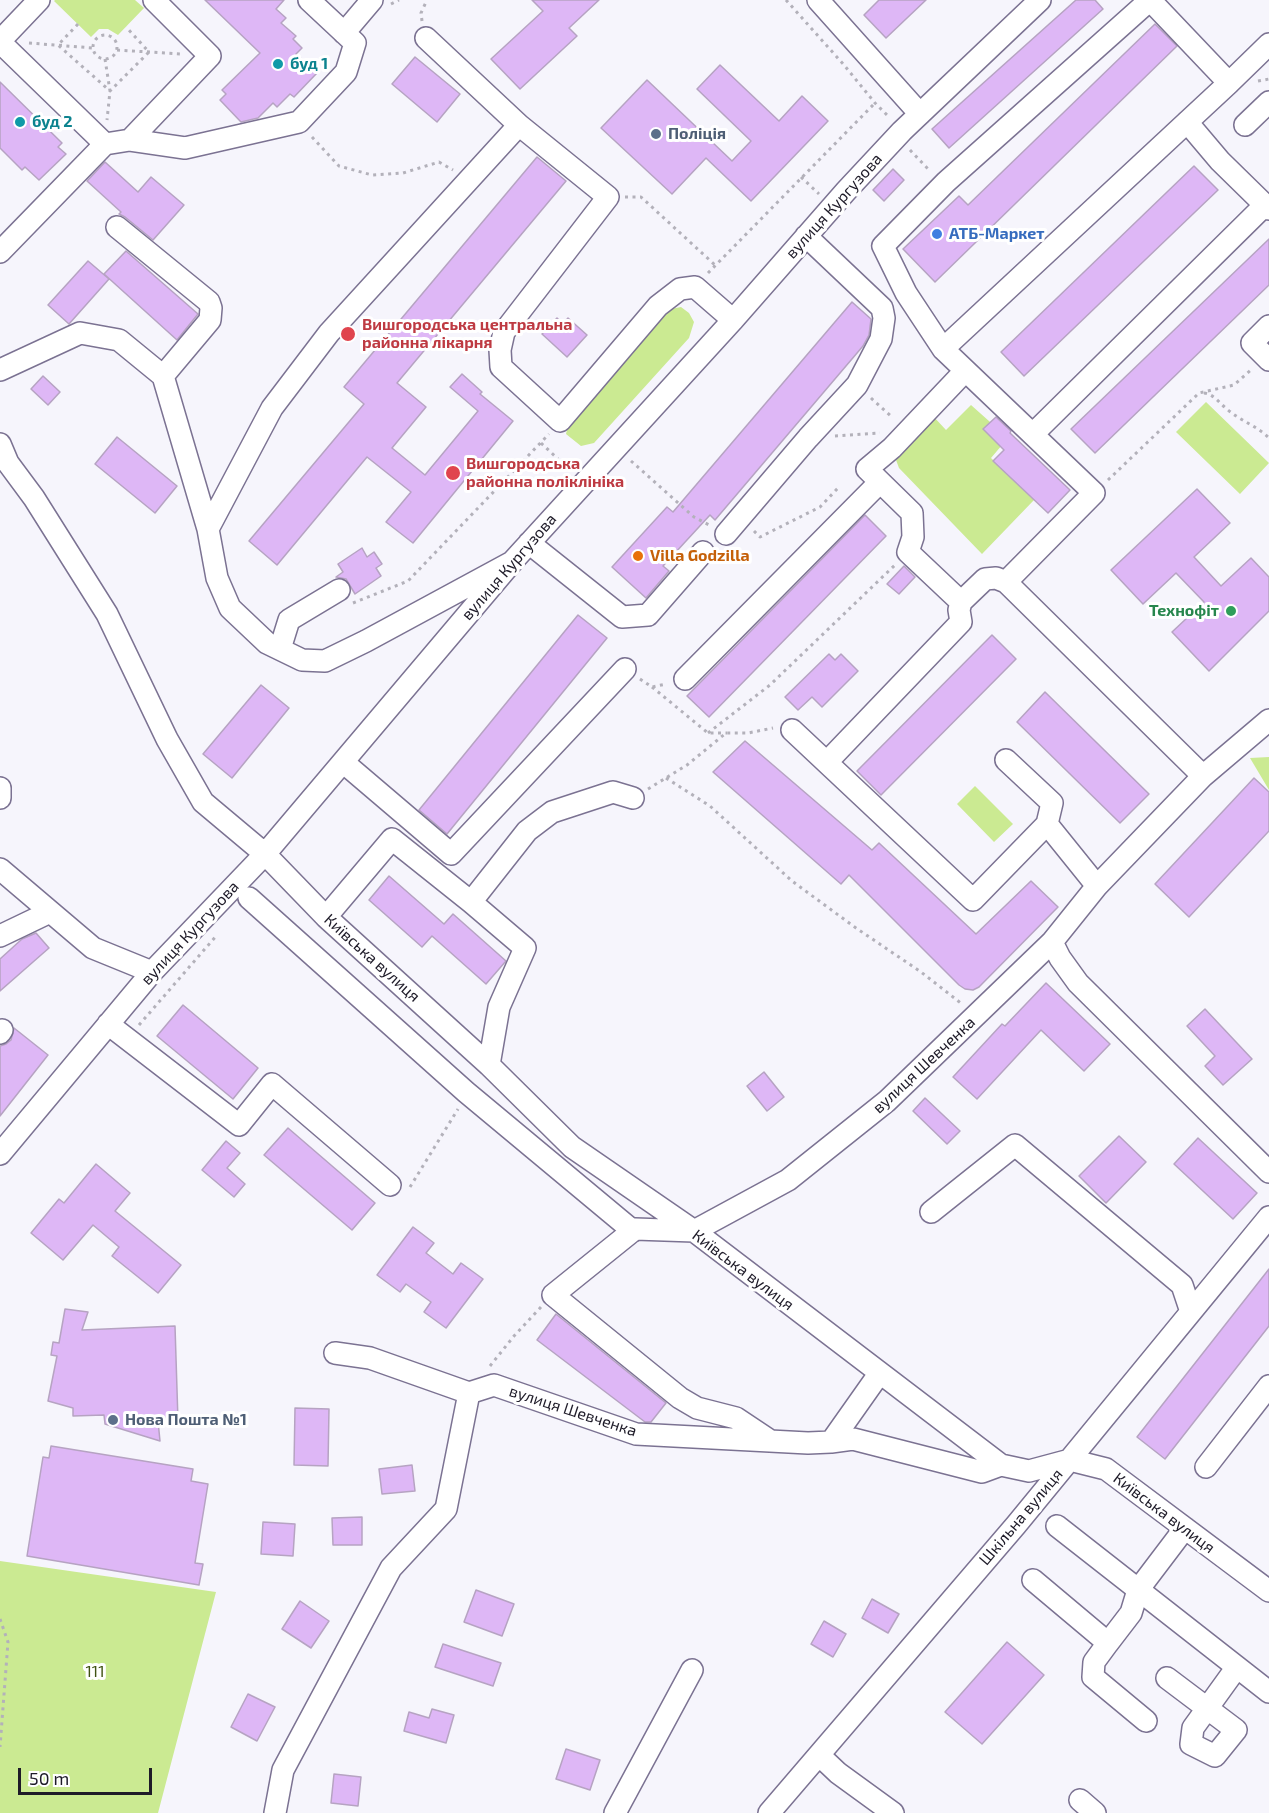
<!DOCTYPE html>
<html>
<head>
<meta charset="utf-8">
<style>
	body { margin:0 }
	#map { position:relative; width:1269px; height:1813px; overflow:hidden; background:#f6f5fc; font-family:"Exo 2",sans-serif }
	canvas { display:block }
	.scale { position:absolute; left:18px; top:1768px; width:134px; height:27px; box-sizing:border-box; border:3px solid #1e1b28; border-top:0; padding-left:8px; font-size:18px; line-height:21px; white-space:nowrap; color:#1e1b28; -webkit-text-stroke:4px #fff; paint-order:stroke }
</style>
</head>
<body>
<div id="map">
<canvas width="1269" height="1813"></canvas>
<div class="scale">50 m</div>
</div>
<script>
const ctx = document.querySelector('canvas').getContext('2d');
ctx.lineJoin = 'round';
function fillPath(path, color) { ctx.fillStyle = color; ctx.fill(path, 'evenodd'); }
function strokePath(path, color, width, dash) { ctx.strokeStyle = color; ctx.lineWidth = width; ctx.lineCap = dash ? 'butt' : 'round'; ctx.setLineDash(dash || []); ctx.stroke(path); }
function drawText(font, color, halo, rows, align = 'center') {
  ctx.font = font + ' "Exo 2",sans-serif'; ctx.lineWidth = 6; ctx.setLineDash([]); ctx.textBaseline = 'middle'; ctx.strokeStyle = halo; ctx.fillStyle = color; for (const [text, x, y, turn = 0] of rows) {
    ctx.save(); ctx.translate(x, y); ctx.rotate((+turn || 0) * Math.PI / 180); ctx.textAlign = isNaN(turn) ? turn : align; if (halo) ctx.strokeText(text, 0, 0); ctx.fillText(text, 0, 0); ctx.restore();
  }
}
const green = new Path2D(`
	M 55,0 L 135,0 L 144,8 L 118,35 L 108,29 L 99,29 L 91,37 L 54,1 Z
	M 681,307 L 689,313 L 694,322 L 689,338 L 594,443 L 581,446 L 566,434 L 569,421 L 645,330 L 671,309 Z
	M 1206,402 L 1269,463 L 1240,494 L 1176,432 Z
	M 971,405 L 1008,438 L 991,458 L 1034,500 L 982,554 L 899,468 L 896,460 L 899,449 L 933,416 L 946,430 Z
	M 1269,757 L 1269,790 L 1250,758 Z
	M 975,786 L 1013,824 L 994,842 L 957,804 Z
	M 0,1561 L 216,1592 L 158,1813 L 0,1813 Z`);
const building = new Path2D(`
	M 205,0 L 284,0 L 276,9 L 286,18 L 281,23 L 296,36 L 293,39 L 302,48 L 296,54 L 317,73 L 294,97 L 290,94 L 277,107 L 273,103 L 258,118 L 241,122 L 220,100 L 226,94 L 222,90 L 260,53 Z
	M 532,0 L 599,0 L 569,28 L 577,36 L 520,89 L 491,59 L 543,11 Z
	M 879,0 L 926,0 L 886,38 L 864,15 Z
	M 1076,0 L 1095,0 L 1103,9 L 949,148 L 932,129 Z
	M 1155,24 L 1177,46 L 935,282 L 903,249 L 959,196 L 968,205 Z
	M 415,57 L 460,94 L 437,122 L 392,84 Z
	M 720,65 L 779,121 L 802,96 L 828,121 L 751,201 L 706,158 L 672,194 L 601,128 L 647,80 L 732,161 L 751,141 L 697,89 Z
	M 0,82 L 62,143 L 58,147 L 66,154 L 39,180 L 25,167 L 22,170 L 0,148 Z
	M 537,157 L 566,181 L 397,383 L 426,407 L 392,448 L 425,475 L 478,411 L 450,387 L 462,374 L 482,392 L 480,394 L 513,421 L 413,543 L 386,522 L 411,492 L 367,457 L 277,565 L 249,541 L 364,404 L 344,387 Z
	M 105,162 L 138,192 L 151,177 L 184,205 L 153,240 L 125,217 L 119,214 L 121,212 L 87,181 Z
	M 1194,166 L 1218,190 L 1024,376 L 1001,352 Z
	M 893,169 L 904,180 L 884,201 L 873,190 Z
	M 1269,239 L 1269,285 L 1095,453 L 1071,429 Z
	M 126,251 L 198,314 L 177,340 L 104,274 Z
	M 88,261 L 109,279 L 69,324 L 48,305 Z
	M 852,302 L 871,319 L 869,335 L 863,346 L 715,520 L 710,515 L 663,566 L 669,571 L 646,598 L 612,567 L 667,507 L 673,512 Z
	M 557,318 L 563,324 L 568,318 L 587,335 L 567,357 L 542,334 Z
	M 43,376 L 60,392 L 48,405 L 31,389 Z
	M 996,417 L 1011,431 L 1010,433 L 1070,490 L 1048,513 L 993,461 L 1004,450 L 983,429 Z
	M 117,437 L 177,486 L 155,513 L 95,464 Z
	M 1197,489 L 1230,523 L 1194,557 L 1221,586 L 1251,558 L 1269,577 L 1269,611 L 1209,671 L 1172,632 L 1204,602 L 1176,573 L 1143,604 L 1111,570 Z
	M 865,515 L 886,536 L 709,717 L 687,696 Z
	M 362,548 L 367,557 L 374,552 L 382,564 L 376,568 L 381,576 L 355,594 L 346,579 L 336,577 L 343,572 L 338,564 Z
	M 904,566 L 915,577 L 899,594 L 887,584 Z
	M 578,615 L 607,638 L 447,834 L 419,810 Z
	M 992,635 L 1016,659 L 881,795 L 857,771 Z
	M 829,654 L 835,660 L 841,654 L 858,671 L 822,707 L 812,697 L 798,710 L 785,697 Z
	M 261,685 L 289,708 L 232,778 L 203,754 Z
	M 1045,692 L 1149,794 L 1120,823 L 1017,722 Z
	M 745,741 L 872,850 L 879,843 L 976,934 L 1031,881 L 1058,907 L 979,987 L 973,990 L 965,989 L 959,985 L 849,875 L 841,884 L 713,772 Z
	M 1254,778 L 1269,792 L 1269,831 L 1189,917 L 1155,884 Z
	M 389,876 L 444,924 L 453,914 L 506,961 L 486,984 L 432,936 L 422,947 L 369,900 Z
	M 36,933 L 49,948 L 0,991 L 0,959 L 22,939 Z
	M 1046,983 L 1110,1044 L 1084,1071 L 1041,1030 L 977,1099 L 953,1077 L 1002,1024 L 1005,1026 Z
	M 183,1005 L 258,1068 L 233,1099 L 157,1036 Z
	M 1205,1009 L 1252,1059 L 1223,1085 L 1205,1066 L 1215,1056 L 1187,1026 Z
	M 14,1028 L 48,1055 L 0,1116 L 0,1046 L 6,1044 L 11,1040 Z
	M 764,1072 L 784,1097 L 767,1111 L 747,1086 Z
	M 925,1098 L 960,1131 L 947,1144 L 913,1111 Z
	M 288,1128 L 375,1203 L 352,1230 L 264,1155 Z
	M 1119,1136 L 1146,1162 L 1106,1203 L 1079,1176 Z
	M 1198,1138 L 1257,1193 L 1233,1219 L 1174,1164 Z
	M 226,1141 L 240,1153 L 227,1168 L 245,1184 L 234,1197 L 202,1170 Z
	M 96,1164 L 130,1193 L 115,1211 L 181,1265 L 158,1293 L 112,1256 L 119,1247 L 93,1225 L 63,1260 L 31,1233 L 59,1199 L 64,1203 Z
	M 413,1227 L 434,1243 L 426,1253 L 453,1274 L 461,1263 L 483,1279 L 446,1328 L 424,1312 L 431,1302 L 406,1284 L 400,1292 L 377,1275 Z
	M 1269,1269 L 1269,1326 L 1165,1459 L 1137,1437 Z
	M 65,1309 L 88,1312 L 82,1330 L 175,1326 L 178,1421 L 158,1421 L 160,1441 L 105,1424 L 104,1415 L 73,1416 L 73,1408 L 48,1401 L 57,1356 L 51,1355 L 53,1342 L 59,1343 Z
	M 556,1314 L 666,1403 L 651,1422 L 645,1422 L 537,1340 Z
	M 295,1408 L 329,1409 L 328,1466 L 294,1465 Z
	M 51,1446 L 193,1469 L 191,1481 L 208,1484 L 195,1563 L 203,1564 L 199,1585 L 27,1556 L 43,1457 L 49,1458 Z
	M 412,1465 L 415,1491 L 382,1494 L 379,1469 Z
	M 362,1517 L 362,1545 L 333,1545 L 332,1518 Z
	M 263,1522 L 295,1524 L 293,1556 L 261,1554 Z
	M 476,1590 L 514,1604 L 502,1636 L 464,1622 Z
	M 872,1599 L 899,1614 L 888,1633 L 862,1618 Z
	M 300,1601 L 329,1621 L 311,1648 L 282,1629 Z
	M 824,1621 L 846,1634 L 833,1657 L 811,1644 Z
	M 1007,1642 L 1044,1675 L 982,1744 L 945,1712 Z
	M 443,1644 L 501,1663 L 493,1686 L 435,1667 Z
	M 248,1694 L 275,1707 L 257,1741 L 231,1727 Z
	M 432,1709 L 454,1715 L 446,1743 L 404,1731 L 409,1712 L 429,1718 Z
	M 566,1749 L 600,1760 L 590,1790 L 556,1779 Z
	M 334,1774 L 361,1777 L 358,1806 L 331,1803 Z`);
const path = new Path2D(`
	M 786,0 L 844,65 L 875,103 L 890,118
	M 391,4 L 399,0
	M 422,21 L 421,13 L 427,0
	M 78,24 L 58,45 L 110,91 L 149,52 L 126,27
	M93 47a12 12 0 1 1 24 0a12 12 0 1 1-24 0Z
	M 29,43 L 93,48
	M 117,50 L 181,54
	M 105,59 L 110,91 L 107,120
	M 1258,81 L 1269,79
	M 312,137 L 339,166 L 372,175 L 403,173 L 439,162 L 453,170
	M 910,150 L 930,171
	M 801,177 L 819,194
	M 625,197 L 641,197 L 715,265
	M 708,273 L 875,103
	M 1204,393 C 1214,394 1220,404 1228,410 C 1241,421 1257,426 1269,438
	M 871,398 L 893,418
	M 835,436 L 880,433
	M 541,443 L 558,459
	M 631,461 L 694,517 L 711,526
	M 1108,480 L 1199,393 L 1234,385 L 1252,369
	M 754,531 L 760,537 L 820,507 L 838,488
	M 353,603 L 408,581 L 549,434
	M 640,679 L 652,687 L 666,684
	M 652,687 L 708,733 L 727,733
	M 708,733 L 770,685 L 896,564
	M 666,778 L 710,806 L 792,881 L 856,928 L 921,972 L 962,1004
	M 648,789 L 687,765 L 726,733 L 748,733 L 773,728
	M 139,1025 L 217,935
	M 410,1187 L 458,1109
	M 490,1366 L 514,1336 L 541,1307
	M 0,1619 L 8,1642 L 0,1747`);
const minor = new Path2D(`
	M 818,0 L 920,114
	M 1150,0 L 946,182 L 883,246 L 906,293 L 943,349 L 1094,493 L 1006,582 L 1203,776
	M 1150,0 L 1229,83
	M 344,33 L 372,0
	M 426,38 L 519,125
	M 0,41 L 39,0
	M 0,42 L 105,144
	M 1187,122 L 1220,161 L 1269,209
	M 1245,125 L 1269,102
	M 130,140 L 210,56 L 154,0
	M 117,227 L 209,302 L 211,308 L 210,320 L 163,376
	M 0,252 L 105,144 L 130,140 L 185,148 L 299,122 L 346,72 L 355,43 L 309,0
	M 1269,326 L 1252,343 L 1269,360
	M 943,349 L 1229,83 L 1269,44
	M 0,370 L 80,333 L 119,340 L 163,376 L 208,529
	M 1033,434 L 1265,205
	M 0,444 L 8,463 L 34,498 L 107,614 L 167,739 L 203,802 L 265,854 L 326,917 L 489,1065 L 572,1147 L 694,1231 L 1001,1465 L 1029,1471 L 1070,1460 L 1106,1469 L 1269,1591
	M 726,534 L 808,438 L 857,385 L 881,339 L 884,318 L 882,308 L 806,236
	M 529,543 L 622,617 L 648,615 L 703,552
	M 512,562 L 366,641 L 325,661 L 302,660 L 267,643 L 230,608 L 217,578 L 208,529 L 272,408 L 329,333 L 519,125 L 608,197 L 504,332 L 500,350 L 501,367 L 560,421 L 658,306 L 680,289 L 695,287 L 733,320
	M 961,602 L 908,552 L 913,537 L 912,513 L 867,469 L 892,448 L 965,371
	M 280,649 L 289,620 L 339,590
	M 685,679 L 879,483
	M 1269,720 L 1203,776 L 1097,886 L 1052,942 L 1060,958 L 1078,983 L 1269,1172
	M 792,730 L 973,900 L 1047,824 L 1097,886
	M 1006,760 L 1052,803 L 1047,824
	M 343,762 L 451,854 L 625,669
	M 827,762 L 961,622 L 959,610 L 961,602 L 985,579 L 996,578 L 1006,582
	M 0,788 L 0,798
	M 0,869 L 93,948 L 152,972
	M 249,898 L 466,1092 L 633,1231
	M 471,902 L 527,831 L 552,812 L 613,792 L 633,798
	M 326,917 L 392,839 L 471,902 L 525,948 L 499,1007 L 489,1065
	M 0,936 L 50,912
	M 108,1024 L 239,1125 L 272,1084 L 390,1185
	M 0,1033 L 2,1030
	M 0,1154 L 152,972 L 265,854 L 512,562 L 733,320 L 846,191 L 902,131 L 1040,0
	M 931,1212 L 1015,1145 L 1182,1285 L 1191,1312
	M 335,1353 L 370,1358 L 469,1393
	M 769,1440 L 736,1418 L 697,1408 L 680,1398 L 553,1295 L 635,1229 L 694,1231 L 788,1180 L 887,1101 L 1052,942
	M 831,1442 L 879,1374
	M 1206,1467 L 1269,1386
	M 1057,1526 L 1269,1692
	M 1033,1580 L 1108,1643 L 1131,1613 L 1138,1590 L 1185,1528
	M 1108,1643 L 1094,1662 L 1093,1677 L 1146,1721
	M 1167,1678 L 1236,1730 L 1215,1756 L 1191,1744 L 1193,1728 L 1237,1667
	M 819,1755 L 838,1773 L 893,1813
	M 1080,1800 L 1095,1813
	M 275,1813 L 283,1770 L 391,1568 L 446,1509 L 469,1393 L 494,1385 L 636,1434 L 808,1443 L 831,1442 L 853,1439 L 982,1472 L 1001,1465
	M 615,1813 L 692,1670
	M 769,1813 L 1016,1525 L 1269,1217`);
const markers = [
	[278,64,6,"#0f9aa8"],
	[20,122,6,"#0f9aa8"],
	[656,134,6,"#5c6f8a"],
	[937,234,6,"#3f7fe0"],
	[348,334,8,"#e0444e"],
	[453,473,8,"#e0444e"],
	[638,556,6,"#e8710a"],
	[1231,611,6,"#2e9e5b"],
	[113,1420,6,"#5c6f8a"]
];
const cultureNames = [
	["буд 1",290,64],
	["буд 2",32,122]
];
const serviceNames = [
	["Поліція",668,134],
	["Нова Пошта №1",125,1420]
];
const streetNames = [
	["вулиця Кургузова",834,206,-48],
	["вулиця Кургузова",509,567,-49],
	["вулиця Кургузова",190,933,-47],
	["Київська вулиця",372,958,42],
	["вулиця Шевченка",924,1065,-43],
	["Київська вулиця",743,1270,37],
	["вулиця Шевченка",573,1411,18],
	["Київська вулиця",1164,1513,37],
	["Шкільна вулиця",1021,1517,-50]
];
const shopNames = [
	["АТБ-Маркет",949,234]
];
const healthNames = [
	["Вишгородська центральна",362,325],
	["районна лікарня",362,343],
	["Вишгородська",466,464],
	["районна поліклініка",466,482]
];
const foodNames = [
	["Villa Godzilla",650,556]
];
const leisureNames = [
	["Технофіт",1219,611]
];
const parkNames = [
	["111",95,1672]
];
fillPath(green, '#cbea92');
fillPath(building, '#deb7f6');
strokePath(building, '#b6a3c2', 1.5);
strokePath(minor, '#7b7292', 24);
strokePath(path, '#b3b1ba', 3, [3, 4.5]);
strokePath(minor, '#fff', 21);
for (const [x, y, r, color] of markers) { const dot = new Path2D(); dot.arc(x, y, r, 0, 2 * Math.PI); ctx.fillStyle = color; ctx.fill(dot); strokePath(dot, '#fff', 2); }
drawText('bold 16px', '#0d838f', '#fff', cultureNames, 'left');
drawText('bold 16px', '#4e5e75', '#fff', serviceNames, 'left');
drawText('16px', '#1e1b28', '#fff', streetNames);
drawText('bold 16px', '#366cbe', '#fff', shopNames, 'left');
drawText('bold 16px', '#be3a42', '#fff', healthNames, 'left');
drawText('bold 16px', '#c56008', '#fff', foodNames, 'left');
drawText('bold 16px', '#27864d', '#fff', leisureNames, 'right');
drawText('16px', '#3f5213', '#fff', parkNames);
</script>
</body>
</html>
